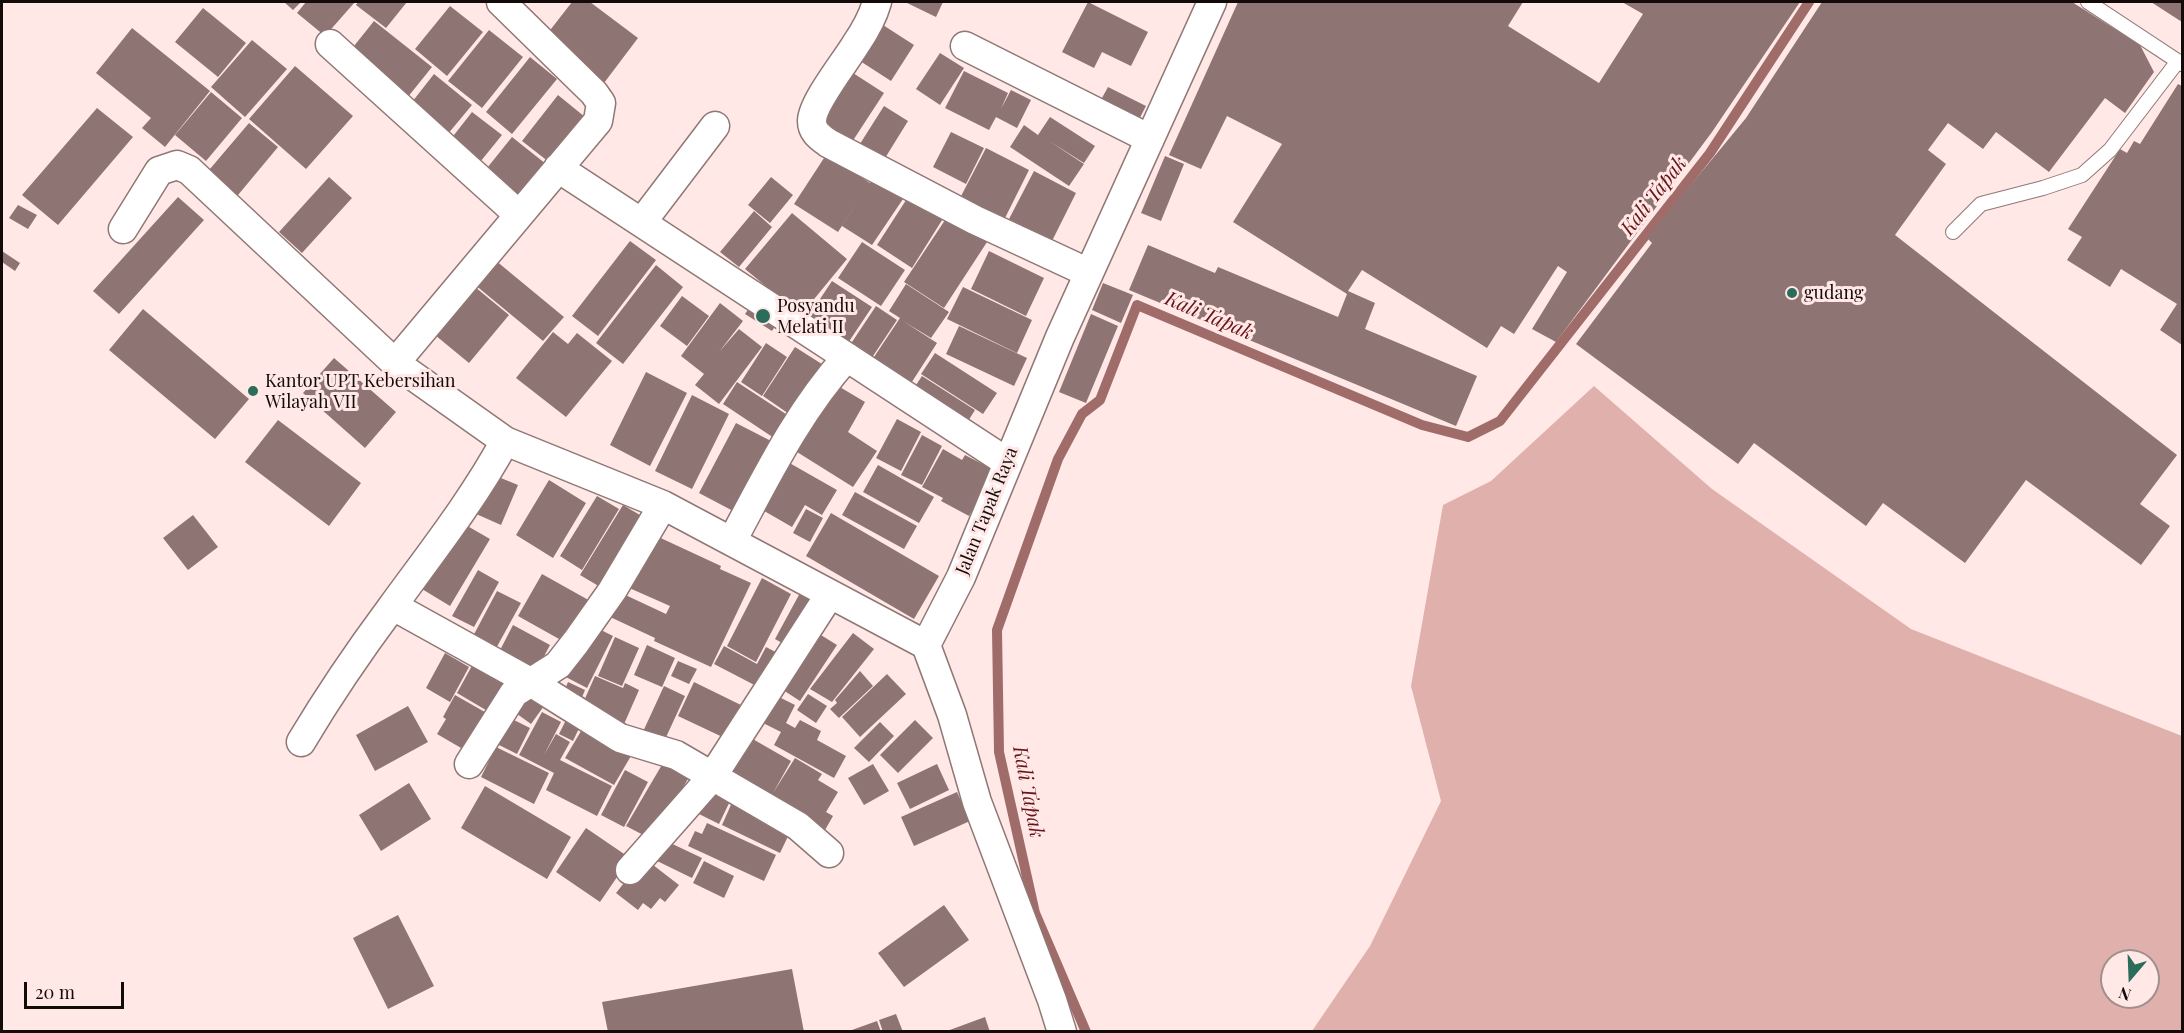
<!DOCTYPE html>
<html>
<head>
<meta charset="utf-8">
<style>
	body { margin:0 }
	#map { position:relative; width:2184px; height:1033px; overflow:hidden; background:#ffe8e6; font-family:"Playfair Display",serif }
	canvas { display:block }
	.frame { position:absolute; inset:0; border:3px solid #130a0a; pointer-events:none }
	.north { position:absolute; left:2100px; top:949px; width:60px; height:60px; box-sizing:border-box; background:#ffe8e6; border:2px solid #a18f8e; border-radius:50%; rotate:199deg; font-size:16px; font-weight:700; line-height:24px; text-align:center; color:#130a0a }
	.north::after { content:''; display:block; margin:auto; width:21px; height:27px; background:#2b6c5b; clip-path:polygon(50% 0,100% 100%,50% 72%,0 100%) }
	.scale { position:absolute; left:24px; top:982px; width:100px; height:27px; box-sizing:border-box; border:3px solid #130a0a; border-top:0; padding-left:8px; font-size:18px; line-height:21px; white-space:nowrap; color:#130a0a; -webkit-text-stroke:4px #ffe8e6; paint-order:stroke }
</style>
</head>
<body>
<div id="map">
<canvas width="2184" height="1033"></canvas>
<div class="frame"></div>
<div class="north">N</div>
<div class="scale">20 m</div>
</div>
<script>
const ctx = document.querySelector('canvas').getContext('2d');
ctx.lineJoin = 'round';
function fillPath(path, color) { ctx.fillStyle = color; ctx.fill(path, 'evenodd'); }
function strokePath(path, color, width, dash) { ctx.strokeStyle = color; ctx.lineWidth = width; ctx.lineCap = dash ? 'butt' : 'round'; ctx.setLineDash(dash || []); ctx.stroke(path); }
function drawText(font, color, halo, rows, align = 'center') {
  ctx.font = font + ' "Playfair Display",serif'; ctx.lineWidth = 6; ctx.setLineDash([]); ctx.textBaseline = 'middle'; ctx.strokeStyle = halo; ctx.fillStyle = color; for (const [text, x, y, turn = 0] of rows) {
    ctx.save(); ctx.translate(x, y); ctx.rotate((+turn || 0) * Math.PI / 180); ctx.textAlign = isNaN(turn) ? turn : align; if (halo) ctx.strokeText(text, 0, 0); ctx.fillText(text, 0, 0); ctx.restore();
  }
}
const green = new Path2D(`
	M 1594,386 L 1712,489 L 1911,629 L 2182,736 L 2182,1031 L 1312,1031 L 1370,946 L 1441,801 L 1411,686 L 1443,505 L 1491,481 ZM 2112,961 L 2148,961 L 2148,997 L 2112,997 Z`);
const stream = new Path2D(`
	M 1086,1032 L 1035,913 L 999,752 L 997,630 L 1058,459 L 1082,414 L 1100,400 L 1137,305 L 1422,425 L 1468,437 L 1500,421 L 1710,153 L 1809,2`);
const building = new Path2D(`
	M 284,2 L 301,2 L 293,10 Z
	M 306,2 L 355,2 L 325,36 L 297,13 Z
	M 358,2 L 407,2 L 386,28 L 356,5 Z
	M 572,2 L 590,2 L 638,38 L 604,83 L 544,38 Z
	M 905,2 L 943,2 L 936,17 Z
	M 1088,2 L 1148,32 L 1131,66 L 1102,52 L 1094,68 L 1062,52 Z
	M 1238,2 L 1523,2 L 1508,26 L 1599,83 L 1643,14 L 1622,2 L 1800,2 L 1712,132 L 1556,342 L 1532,329 L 1567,272 L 1558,266 L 1514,334 L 1501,326 L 1487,348 L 1362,270 L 1348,291 L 1375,303 L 1365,329 L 1477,376 L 1456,426 L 1129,290 L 1148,245 L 1215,273 L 1218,267 L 1338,317 L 1347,294 L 1233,222 L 1282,144 L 1227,116 L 1201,169 L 1169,155 Z
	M 1822,2 L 2072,2 L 2140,45 L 2154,72 L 2125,113 L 2105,98 L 2049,172 L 1996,132 L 1983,149 L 1948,123 L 1928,150 L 1946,164 L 1895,235 L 2177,455 L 2140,504 L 2170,526 L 2141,565 L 2026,480 L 1965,563 L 1883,503 L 1866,526 L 1754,443 L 1738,464 L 1576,344 L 1652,243 L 1647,238 L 1746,118 Z
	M 2151,2 L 2182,2 L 2182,22 Z
	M 450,6 L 483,32 L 447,76 L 415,49 Z
	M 203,8 L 246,43 L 218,77 L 175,42 Z
	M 374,21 L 432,67 L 403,103 L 346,56 Z
	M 883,25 L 914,45 L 891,81 L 860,61 Z
	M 132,28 L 210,91 L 165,147 L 142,128 L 151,118 L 96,73 Z
	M 489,30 L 523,57 L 482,108 L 448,81 Z
	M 252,40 L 287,69 L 245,117 L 211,87 Z
	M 940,53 L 964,68 L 940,105 L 916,89 Z
	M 530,57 L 557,79 L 512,134 L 486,112 Z
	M 295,66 L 353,116 L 306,169 L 249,119 Z
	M 964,71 L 1008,93 L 1001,109 L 1011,90 L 1031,100 L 1017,128 L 996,117 L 989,130 L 945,108 Z
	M 853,73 L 884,93 L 852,142 L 821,121 Z
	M 434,74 L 472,105 L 442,141 L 405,111 Z
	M 2178,84 L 2182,86 L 2182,345 L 2160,330 L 2177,304 L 2121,269 L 2110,287 L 2067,260 L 2082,237 L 2068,229 L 2120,149 L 2127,153 L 2134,141 L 2140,144 Z
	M 1108,87 L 1146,106 L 1135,127 L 1097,107 Z
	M 211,92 L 242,118 L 206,161 L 175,135 Z
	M 558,95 L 585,117 L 549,162 L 522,141 Z
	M 884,106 L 908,121 L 882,163 L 858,147 Z
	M 97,108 L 133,137 L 58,225 L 22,195 Z
	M 472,112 L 502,135 L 476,167 L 447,144 Z
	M 1050,117 L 1095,146 L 1084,163 L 1049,141 L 1084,164 L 1069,186 L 1010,147 L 1024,125 L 1038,135 Z
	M 249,123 L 278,147 L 233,201 L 204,176 Z
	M 951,132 L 984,148 L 966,184 L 933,167 Z
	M 512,137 L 546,164 L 513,206 L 479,178 Z
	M 986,148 L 1029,170 L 1003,222 L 959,200 Z
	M 826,155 L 870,183 L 875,177 L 905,196 L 872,245 L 842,226 L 862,195 L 838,232 L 794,204 Z
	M 1165,156 L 1184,164 L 1161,221 L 1141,213 Z
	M 1034,171 L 1076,193 L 1052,241 L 1009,219 Z
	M 329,177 L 352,198 L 302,253 L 279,232 Z
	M 771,177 L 793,195 L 770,223 L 748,205 Z
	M 910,194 L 944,217 L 912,268 L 877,245 Z
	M 178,197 L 204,220 L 119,314 L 93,291 Z
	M 18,205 L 37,215 L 28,229 L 9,218 Z
	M 754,211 L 772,227 L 739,267 L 720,252 Z
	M 792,213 L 847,259 L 801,315 L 745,269 Z
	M 949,214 L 989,239 L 944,308 L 904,282 Z
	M 630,241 L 656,260 L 598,336 L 572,316 Z
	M 862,242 L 905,270 L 881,306 L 838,278 Z
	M 2,251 L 20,263 L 15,271 L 2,262 Z
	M 989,251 L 1044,278 L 1026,316 L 971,289 Z
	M 495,260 L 564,317 L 543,341 L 474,284 Z
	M 656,265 L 683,287 L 623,364 L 596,343 Z
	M 832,281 L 872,307 L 846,346 L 806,320 Z
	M 1103,283 L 1133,295 L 1121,323 L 1092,310 Z
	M 906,284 L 949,312 L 931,338 L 903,321 L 937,343 L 908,388 L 870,363 L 900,318 L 889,311 Z
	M 475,287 L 509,315 L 469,363 L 435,335 Z
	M 963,287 L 1032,320 L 1017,353 L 947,319 Z
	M 682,296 L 709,316 L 687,346 L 660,326 Z
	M 754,301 L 781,317 L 772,331 L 745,314 Z
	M 720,303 L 743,321 L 719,352 L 739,329 L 762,347 L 719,404 L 695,385 L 704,374 L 681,356 Z
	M 876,306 L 897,320 L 867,365 L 846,351 Z
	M 143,309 L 249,399 L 215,439 L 109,350 Z
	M 1091,314 L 1118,326 L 1086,403 L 1059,392 Z
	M 959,326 L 1027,358 L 1014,386 L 946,354 Z
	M 553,332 L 568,344 L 577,333 L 612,361 L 566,417 L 516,378 Z
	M 766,343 L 787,357 L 762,396 L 741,382 Z
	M 795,347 L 825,366 L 792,416 L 763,396 Z
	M 935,353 L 997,393 L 983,414 L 921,374 Z
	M 334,358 L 396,412 L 365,448 L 303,393 Z
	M 646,372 L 687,393 L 650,466 L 610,445 Z
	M 922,376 L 975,410 L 965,426 L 912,391 Z
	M 828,380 L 865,402 L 848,432 L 877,451 L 853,487 L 789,447 Z
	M 737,382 L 792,418 L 777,440 L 723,404 Z
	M 692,395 L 729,414 L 692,489 L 655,471 Z
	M 897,419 L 921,432 L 901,471 L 876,458 Z
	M 278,420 L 361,483 L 329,526 L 245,462 Z
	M 736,423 L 773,442 L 735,512 L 699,493 Z
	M 922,435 L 942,446 L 922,485 L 901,475 Z
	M 943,449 L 962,460 L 965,455 L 994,470 L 969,516 L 941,501 L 943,498 L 922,487 Z
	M 786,461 L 837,490 L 822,515 L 805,505 L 792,527 L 759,508 Z
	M 878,465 L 934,497 L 919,523 L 863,492 Z
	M 491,474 L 518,485 L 501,525 L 474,513 Z
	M 549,480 L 586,503 L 553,558 L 516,535 Z
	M 855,492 L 917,526 L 904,549 L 842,515 Z
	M 597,496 L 619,509 L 582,570 L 560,556 Z
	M 623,505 L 650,521 L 607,591 L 580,575 Z
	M 806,509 L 823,518 L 810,542 L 793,533 Z
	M 831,513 L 939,576 L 914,619 L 806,556 Z
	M 193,515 L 218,547 L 188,570 L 163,538 Z
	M 457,520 L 490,539 L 450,606 L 417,586 Z
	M 652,534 L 721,566 L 720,569 L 751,583 L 711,667 L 654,641 L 655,638 L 608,616 L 619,592 L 666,614 L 670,606 L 627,587 Z
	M 478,570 L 499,582 L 474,627 L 452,616 Z
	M 542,574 L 592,602 L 568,644 L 518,616 Z
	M 762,578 L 791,594 L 756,662 L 727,646 Z
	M 497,591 L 521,603 L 494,652 L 471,640 Z
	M 800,593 L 815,601 L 791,648 L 775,639 Z
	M 513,625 L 550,645 L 533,677 L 496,658 Z
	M 591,625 L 613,636 L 587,688 L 560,674 Z
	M 816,632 L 837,645 L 800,701 L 780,688 Z
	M 853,633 L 874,649 L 832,702 L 810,689 Z
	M 615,637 L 639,648 L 622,686 L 598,676 Z
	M 647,645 L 675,658 L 662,687 L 634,675 Z
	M 724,646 L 757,664 L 766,647 L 783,656 L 764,690 L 714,664 Z
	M 445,653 L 469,667 L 450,702 L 426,688 Z
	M 678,661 L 697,669 L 689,684 L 671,676 Z
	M 474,662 L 514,685 L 496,716 L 457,693 Z
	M 860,671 L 873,686 L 839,718 L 830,709 L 837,703 L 835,700 Z
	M 887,674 L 906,694 L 860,737 L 842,717 Z
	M 595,676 L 623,688 L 625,683 L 639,690 L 621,731 L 579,712 Z
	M 568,682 L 585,690 L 578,707 L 561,699 Z
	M 694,682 L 747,708 L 731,741 L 678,716 Z
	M 530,686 L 549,699 L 531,724 L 513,711 Z
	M 664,686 L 685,696 L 662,746 L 641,736 Z
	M 808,694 L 827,706 L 816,723 L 797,710 Z
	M 455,695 L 490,715 L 468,752 L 437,734 L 446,719 L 443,717 Z
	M 775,695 L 795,705 L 786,723 L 795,728 L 800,720 L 821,731 L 817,740 L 846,756 L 834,778 L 774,745 L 781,732 L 761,722 Z
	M 408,706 L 428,742 L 375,771 L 356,735 Z
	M 542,712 L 561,722 L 544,755 L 556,734 L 570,742 L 560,760 L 612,786 L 597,816 L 546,790 L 554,773 L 519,755 Z
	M 570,712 L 584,718 L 573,741 L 559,734 Z
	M 504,715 L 530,728 L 517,754 L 491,741 Z
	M 915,720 L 933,738 L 898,773 L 880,755 Z
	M 587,721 L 635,749 L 614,785 L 565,758 Z
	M 880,722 L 894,736 L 869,762 L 854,748 Z
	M 744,734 L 791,761 L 773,793 L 795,758 L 822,774 L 818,780 L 838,792 L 826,812 L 833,816 L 821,837 L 719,778 Z
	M 496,747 L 549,773 L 534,804 L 481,777 Z
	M 663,763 L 689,777 L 653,840 L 626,826 Z
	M 873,764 L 889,791 L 864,805 L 848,778 Z
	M 937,764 L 949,790 L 910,809 L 897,783 Z
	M 625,770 L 648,782 L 624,827 L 601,815 Z
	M 409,783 L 431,819 L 381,851 L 359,815 Z
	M 485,786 L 571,837 L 547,879 L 461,828 Z
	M 710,787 L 732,797 L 719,824 L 697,813 Z
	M 957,792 L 970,821 L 914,846 L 901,817 Z
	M 734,798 L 793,826 L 780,853 L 722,825 Z
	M 707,823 L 776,855 L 764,881 L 688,846 L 695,831 L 702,834 Z
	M 586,828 L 630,858 L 600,902 L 556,872 Z
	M 662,839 L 702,858 L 692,878 L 653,859 Z
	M 644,858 L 679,885 L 665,902 L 660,898 L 651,909 L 643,903 L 638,910 L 616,893 Z
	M 704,861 L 734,876 L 724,898 L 693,883 Z
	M 944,905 L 969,940 L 904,987 L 878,953 Z
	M 398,915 L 434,986 L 388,1009 L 353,938 Z
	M 792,969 L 804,1032 L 608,1032 L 602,1002 Z
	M 896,1014 L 903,1032 L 883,1032 L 879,1020 Z
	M 985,1017 L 990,1032 L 947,1032 L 947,1031 Z
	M 877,1021 L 881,1032 L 849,1032 L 849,1031 Z`);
const lane = new Path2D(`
	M 2088,2 L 2182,64
	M 1953,232 L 1981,204 L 2043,188 L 2082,175 L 2110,150 L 2178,61`);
const street = new Path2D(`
	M 877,2 C 873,16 865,31 856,44 C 846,61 812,103 812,121 C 812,132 820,137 828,143 L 975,220 L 1089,273
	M 330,44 L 518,214
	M 965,46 L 1150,139
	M 558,168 L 1007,462
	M 642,222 L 715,126
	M 123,229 L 159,171 L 177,165 L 189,170 L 395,363 L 505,441 L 663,505 L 926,645
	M 395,363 L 598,121 L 601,103 L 594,93 L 501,2
	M 732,541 C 767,476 797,413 847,357
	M 393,606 L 532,683 L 620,738 L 676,755 L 798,826 L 829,853
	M 301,742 C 329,695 359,651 391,608 C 431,553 473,500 505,441
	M 469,764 L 514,693 L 558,665 L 576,642 L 612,591 L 663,505
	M 630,870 L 712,777 L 830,594
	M 1062,1032 L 1052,1000 L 977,802 L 952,715 L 926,645 L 961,577 L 1060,337 L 1212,2`);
const markers = [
	[1792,293,6,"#2b6c5b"],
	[763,316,8,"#2b6c5b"],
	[253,391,6,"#2b6c5b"]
];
const poiNames = [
	["gudang",1804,293],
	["Posyandu",777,306],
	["Melati II",777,327],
	["Kantor UPT Kebersihan",265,381],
	["Wilayah VII",265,402]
];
const streetNames = [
	["Jalan Tapak Raya",987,511,-68]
];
const waterNames = [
	["Kali Tapak",1654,196,-52],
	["Kali Tapak",1209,316,23],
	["Kali Tapak",1028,792,79]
];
fillPath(green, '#e0b0ac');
strokePath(stream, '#a06c69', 10);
fillPath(building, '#8e7573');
strokePath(lane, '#907775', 16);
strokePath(street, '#907775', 31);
strokePath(lane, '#fff', 14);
strokePath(street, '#fff', 28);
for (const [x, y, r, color] of markers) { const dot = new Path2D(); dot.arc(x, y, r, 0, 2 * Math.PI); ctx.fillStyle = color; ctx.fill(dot); strokePath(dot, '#ffe8e6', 2); }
drawText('18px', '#130a0a', '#ffe8e6', poiNames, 'left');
drawText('18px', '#130a0a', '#ffe8e6', streetNames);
drawText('italic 20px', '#671419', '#ffe8e6', waterNames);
</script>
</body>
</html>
